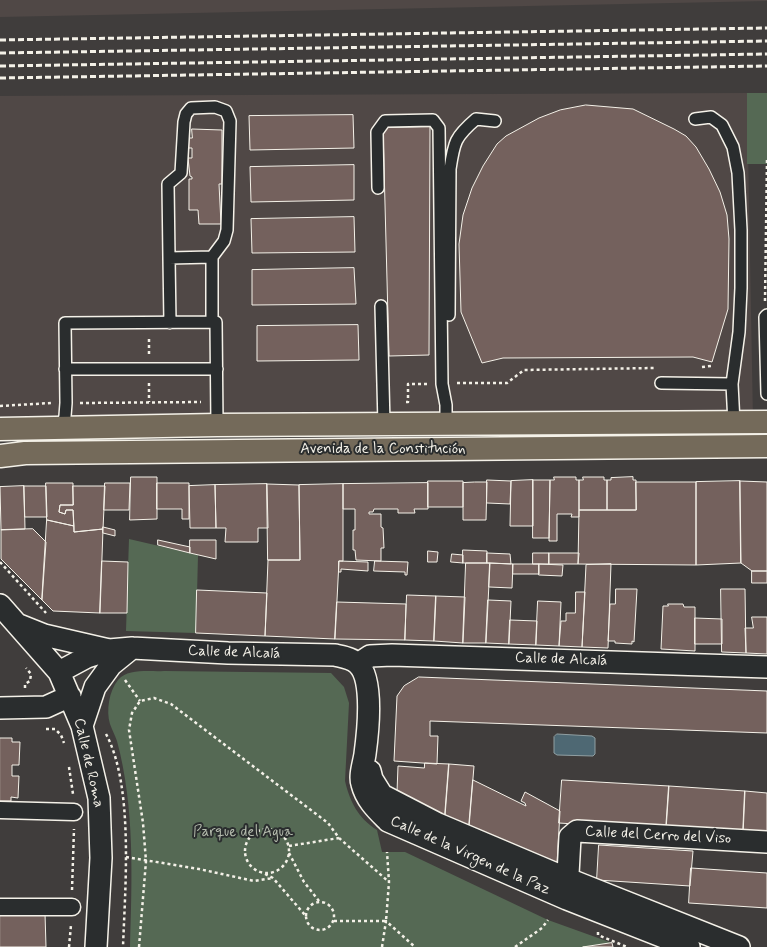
<!DOCTYPE html>
<html>
<head>
<meta charset="utf-8">
<style>
	body { margin:0 }
	canvas { display:block; background:#403d3c }
</style>
</head>
<body>
<canvas width="767" height="947"></canvas>
<script>
const ctx = document.querySelector('canvas').getContext('2d');
ctx.lineJoin = 'round';
function fillPath(path, color) { ctx.fillStyle = color; ctx.fill(path, 'evenodd'); }
function strokePath(path, color, width, dash) { ctx.strokeStyle = color; ctx.lineWidth = width; ctx.lineCap = dash ? 'butt' : 'round'; ctx.setLineDash(dash || []); ctx.stroke(path); }
function drawText(font, color, halo, rows, align = 'center') {
  ctx.font = font + ' Mynerve,sans-serif'; ctx.lineWidth = 4; ctx.setLineDash([]); ctx.textBaseline = 'middle'; ctx.strokeStyle = halo; ctx.fillStyle = color; for (const [text, x, y, turn = 0] of rows) {
    ctx.save(); ctx.translate(x, y); ctx.rotate((+turn || 0) * Math.PI / 180); ctx.textAlign = isNaN(turn) ? turn : align; if (halo) ctx.strokeText(text, 0, 0); ctx.fillText(text, 0, 0); ctx.restore();
  }
}
const built = new Path2D(`
	M 0,0 L 767,0 L 767,1 L 0,17 Z
	M 747,93 L 753,422 L 0,429 L 0,96 Z`);
const green = new Path2D(`
	M 747,93 L 767,93 L 767,164 L 747,164 Z
	M 129,539 L 198,555 L 196,633 L 126,631 Z
	M 164,671 L 331,673 L 344,687 L 349,703 L 345,781 C 350,802 358,818 377,830 L 382,852 L 405,852 L 548,920 L 612,943 L 583,947 L 130,947 C 132,879 135,808 117,741 C 115,735 112,730 110,724 C 106,711 109,691 118,680 C 128,668 150,672 164,671 Z`);
const water = new Path2D(`
	M 557,734 L 592,736 L 595,738 L 595,754 L 593,756 L 557,755 L 554,753 L 554,737 Z`);
const building = new Path2D(`
	M 586,105 L 633,109 L 674,129 L 686,136 L 696,147 L 709,169 L 720,192 L 727,215 L 729,239 L 728,309 L 712,362 L 693,357 L 503,358 L 482,363 L 461,312 L 459,244 L 463,215 L 472,188 L 483,166 L 497,144 L 506,136 L 539,118 L 560,110 Z
	M 353,115 L 354,148 L 250,150 L 249,116 Z
	M 430,127 L 429,355 L 389,356 L 383,128 Z
	M 192,129 L 222,130 L 222,184 L 219,184 L 221,224 L 199,224 L 198,210 L 189,210 L 189,179 L 192,179 L 192,177 L 190,176 L 188,158 L 192,158 L 192,148 L 188,148 L 188,138 L 192,138 Z
	M 354,165 L 354,200 L 251,202 L 250,167 Z
	M 354,217 L 355,252 L 252,253 L 251,219 Z
	M 354,268 L 356,304 L 252,305 L 252,270 Z
	M 358,325 L 359,360 L 257,361 L 257,326 Z
	M 131,477 L 157,477 L 157,519 L 130,520 Z
	M 554,477 L 576,477 L 576,480 L 579,480 L 579,517 L 571,517 L 572,514 L 557,514 L 557,541 L 549,541 L 550,480 L 554,480 Z
	M 583,477 L 604,477 L 604,480 L 607,480 L 607,510 L 579,510 L 579,480 L 583,480 Z
	M 633,477 L 633,480 L 636,480 L 636,510 L 607,510 L 607,480 L 611,480 L 611,478 Z
	M 487,480 L 511,481 L 510,504 L 487,503 Z
	M 533,480 L 550,480 L 549,538 L 533,538 Z
	M 533,480 L 533,526 L 510,526 L 511,481 Z
	M 428,481 L 463,481 L 463,507 L 428,507 Z
	M 740,481 L 767,482 L 767,571 L 752,571 L 741,563 Z
	M 740,481 L 741,563 L 696,565 L 696,482 Z
	M 475,482 L 487,482 L 486,520 L 463,520 L 463,483 Z
	M 636,482 L 696,482 L 696,565 L 578,564 L 579,510 L 636,510 Z
	M 46,483 L 73,483 L 73,505 L 60,505 L 59,512 L 65,514 L 66,510 L 73,510 L 74,526 L 47,520 Z
	M 105,483 L 130,483 L 129,510 L 104,510 Z
	M 157,483 L 189,483 L 189,519 L 182,519 L 182,509 L 157,509 Z
	M 428,483 L 428,509 L 414,509 L 415,513 L 398,513 L 398,509 L 374,509 L 373,512 L 369,512 L 369,514 L 381,514 L 381,527 L 383,528 L 384,548 L 381,548 L 381,561 L 356,560 L 355,550 L 353,550 L 353,530 L 355,530 L 355,509 L 343,509 L 343,484 Z
	M 267,484 L 268,528 L 258,528 L 258,542 L 225,542 L 226,528 L 216,528 L 215,485 Z
	M 267,484 L 299,485 L 300,560 L 268,560 Z
	M 343,484 L 343,561 L 339,561 L 335,639 L 265,636 L 268,560 L 300,560 L 299,485 Z
	M 215,485 L 216,528 L 190,528 L 189,486 Z
	M 24,486 L 46,486 L 47,517 L 25,517 Z
	M 24,486 L 25,529 L 1,530 L 0,487 Z
	M 73,486 L 105,486 L 103,529 L 74,532 L 73,510 L 66,510 L 65,514 L 59,512 L 60,505 L 73,505 Z
	M 47,520 L 74,526 L 74,532 L 103,529 L 100,613 L 53,611 L 42,600 Z
	M 103,527 L 115,530 L 115,536 L 103,533 Z
	M 33,529 L 46,542 L 42,600 L 1,559 L 1,530 Z
	M 158,540 L 190,547 L 190,553 L 158,545 Z
	M 190,540 L 216,540 L 216,559 L 190,553 Z
	M 463,550 L 487,551 L 487,563 L 463,563 Z
	M 428,551 L 438,552 L 437,562 L 428,562 Z
	M 487,553 L 510,554 L 511,564 L 487,563 Z
	M 533,553 L 549,553 L 549,564 L 533,564 Z
	M 549,553 L 579,553 L 578,564 L 549,564 Z
	M 452,554 L 463,555 L 463,563 L 451,562 Z
	M 102,561 L 128,562 L 127,613 L 100,613 Z
	M 339,561 L 368,562 L 368,571 L 341,569 L 341,572 L 339,572 Z
	M 375,561 L 408,562 L 407,575 L 405,575 L 405,572 L 374,571 Z
	M 466,563 L 490,563 L 486,643 L 463,643 Z
	M 490,563 L 513,564 L 512,588 L 489,587 Z
	M 513,564 L 539,564 L 539,574 L 513,574 Z
	M 539,564 L 563,565 L 562,576 L 539,575 Z
	M 611,564 L 608,648 L 582,647 L 586,565 Z
	M 752,571 L 767,571 L 767,583 L 752,583 Z
	M 616,589 L 637,589 L 634,642 L 632,641 L 632,644 L 615,643 L 615,641 L 608,641 L 610,604 L 615,604 Z
	M 721,589 L 745,589 L 746,653 L 722,652 Z
	M 197,590 L 267,593 L 265,636 L 196,633 Z
	M 576,592 L 585,592 L 582,647 L 559,646 L 561,621 L 566,621 L 566,613 L 575,613 Z
	M 407,595 L 436,596 L 434,641 L 405,640 Z
	M 436,596 L 465,597 L 463,643 L 434,641 Z
	M 488,600 L 511,601 L 509,644 L 486,643 Z
	M 538,601 L 561,602 L 559,646 L 536,645 Z
	M 337,602 L 406,604 L 405,640 L 335,639 Z
	M 668,604 L 683,604 L 684,607 L 695,607 L 695,651 L 661,649 L 663,606 L 668,606 Z
	M 752,617 L 767,617 L 767,654 L 746,653 L 745,628 L 753,628 Z
	M 695,618 L 722,619 L 722,644 L 695,644 Z
	M 510,620 L 537,621 L 536,645 L 509,644 Z
	M 419,677 L 767,691 L 767,733 L 430,721 L 430,736 L 438,736 L 437,764 L 394,761 L 397,696 L 404,686 Z
	M 0,738 L 12,738 L 12,742 L 20,742 L 19,765 L 12,765 L 12,776 L 19,776 L 18,798 L 11,797 L 11,801 L 0,801 Z
	M 425,763 L 449,764 L 445,816 L 397,792 L 398,766 L 424,768 Z
	M 449,764 L 474,766 L 469,827 L 445,816 Z
	M 473,780 L 526,806 L 525,803 L 521,801 L 525,792 L 560,811 L 557,865 L 469,827 Z
	M 562,780 L 669,786 L 666,830 L 559,823 Z
	M 669,786 L 745,791 L 743,835 L 666,830 Z
	M 745,791 L 767,793 L 767,836 L 743,835 Z
	M 599,845 L 693,851 L 690,886 L 597,880 Z
	M 691,868 L 767,873 L 767,908 L 689,903 Z
	M 0,913 L 45,913 L 46,947 L 0,947 Z
	M 612,943 L 613,947 L 583,947 Z`);
const path = new Path2D(`
	M 765,301 L 767,160
	M 149,354 L 149,337
	M 702,367 L 711,366 L 711,368
	M 149,383 L 149,402
	M 457,383 L 507,383 L 524,370 L 655,368
	M 406,402 L 408,402 L 408,384 L 428,384
	M 80,403 L 201,402
	M 0,406 L 51,403
	M 0,562 L 46,613
	M 125,680 L 140,701
	M 25,688 L 25,684 L 30,681 L 31,674 L 26,668
	M 46,729 L 55,729 L 61,735 L 64,743
	M 106,734 C 134,786 125,888 123,947
	M 69,767 L 73,794
	M245 851a22 22 0 1 1 44 0a22 22 0 1 1-44 0Z
	M 289,846 L 339,838
	M 289,853 L 304,882 L 319,901
	M 126,857 L 199,869 L 254,881 L 273,878
	M 265,874 L 273,878 L 305,915
	M 72,890 L 74,829
	M306 916a14 14 0 1 1 28 0a14 14 0 1 1-28 0Z
	M 334,921 L 386,921 L 389,882 L 387,852
	M 598,932 L 598,935 L 627,947
	M 69,947 L 71,925
	M 139,947 L 146,861 L 143,823 L 129,730 L 132,713 L 140,701 L 154,698 L 171,704 L 328,823 L 339,838 L 389,882
	M 382,947 L 386,921 L 415,947
	M 515,947 L 542,928 L 548,920`);
const service = new Path2D(`
	M 695,119 L 711,117 L 722,125 L 733,147 L 738,173 L 741,230 L 741,288 L 739,332 L 732,384 L 734,423
	M 378,188 L 377,132 L 385,121 L 433,120 L 439,128 L 442,384 L 446,405 L 446,423
	M 169,258 L 168,184 L 181,173 L 184,122 L 186,114 L 191,108 L 215,107 L 226,111 L 230,121 L 227,230 L 224,241 L 212,257
	M 381,306 L 384,424
	M 449,315 L 450,169 C 454,142 455,137 476,119 L 495,121
	M 767,315 L 765,317 L 767,394
	M 170,323 L 169,258 L 212,257 L 212,322
	M 65,369 L 217,369
	M 661,383 L 732,384
	M 62,428 L 65,416 L 66,403 L 65,323 L 216,322 L 217,425`);
const pedestrian = new Path2D(`
	M 0,810 L 74,812
	M 0,907 L 72,907`);
const minor = new Path2D(`
	M 0,605 L 59,672 L 82,726 L 99,798 L 101,858 L 96,947
	M 19,625 L 44,635 L 109,650 L 132,648 L 228,653 L 335,655 C 343,657 352,658 358,664 C 374,679 368,732 365,754 C 364,762 359,776 362,784 C 366,800 377,810 388,821 L 567,899 L 689,947
	M 358,664 L 370,656 L 392,655 L 767,667
	M 59,672 L 87,657 L 109,650
	M 0,708 L 46,707 L 70,696
	M 82,726 L 95,687 L 111,665 L 132,648
	M 370,771 L 372,779 L 382,795 L 438,824 L 568,879 L 739,947
	M 567,893 L 570,837 L 577,831 L 767,842`);
const primary = new Path2D(`
	M 0,429 L 217,425 L 767,422
	M 0,456 L 25,453 L 767,446`);
const rail = new Path2D(`
	M 0,40 L 767,28
	M 0,53 L 767,41
	M 0,66 L 767,54
	M 0,78 L 767,66`);
const streetNames = [
	["Avenida de la Constitución",383,450],
	["Calle de Alcalá",234,653,2],
	["Calle de Alcalá",561,660,2],
	["Calle de Roma",88,763,77],
	["Calle del Cerro del Viso",658,836,3],
	["Calle de la Virgen de la Paz",470,856,24]
];
const parkNames = [
	["Parque del Agua",243,833]
];
fillPath(built, '#504846');
fillPath(green, '#556954');
fillPath(water, '#4e6873');
strokePath(water, '#909fa2', 1);
fillPath(building, '#74615d');
strokePath(building, '#f4f1e8', 1);
strokePath(service, '#f4f1e8', 14);
strokePath(pedestrian, '#f4f1e8', 19);
strokePath(minor, '#f4f1e8', 24);
strokePath(primary, '#f4f1e8', 25);
strokePath(path, '#f4f1e8', 2.5, [3, 3]);
strokePath(service, '#2a2d2e', 11);
strokePath(pedestrian, '#2a2d2e', 16);
strokePath(minor, '#2a2d2e', 21);
strokePath(primary, '#746a5a', 22);
strokePath(rail, '#f4f1e8', 3, [6, 3]);
drawText('15px', '#f4f1e8', '#2a2d2e', streetNames);
drawText('15px', '#b4bbad', '#2a2d2e', parkNames);
</script>
</body>
</html>
